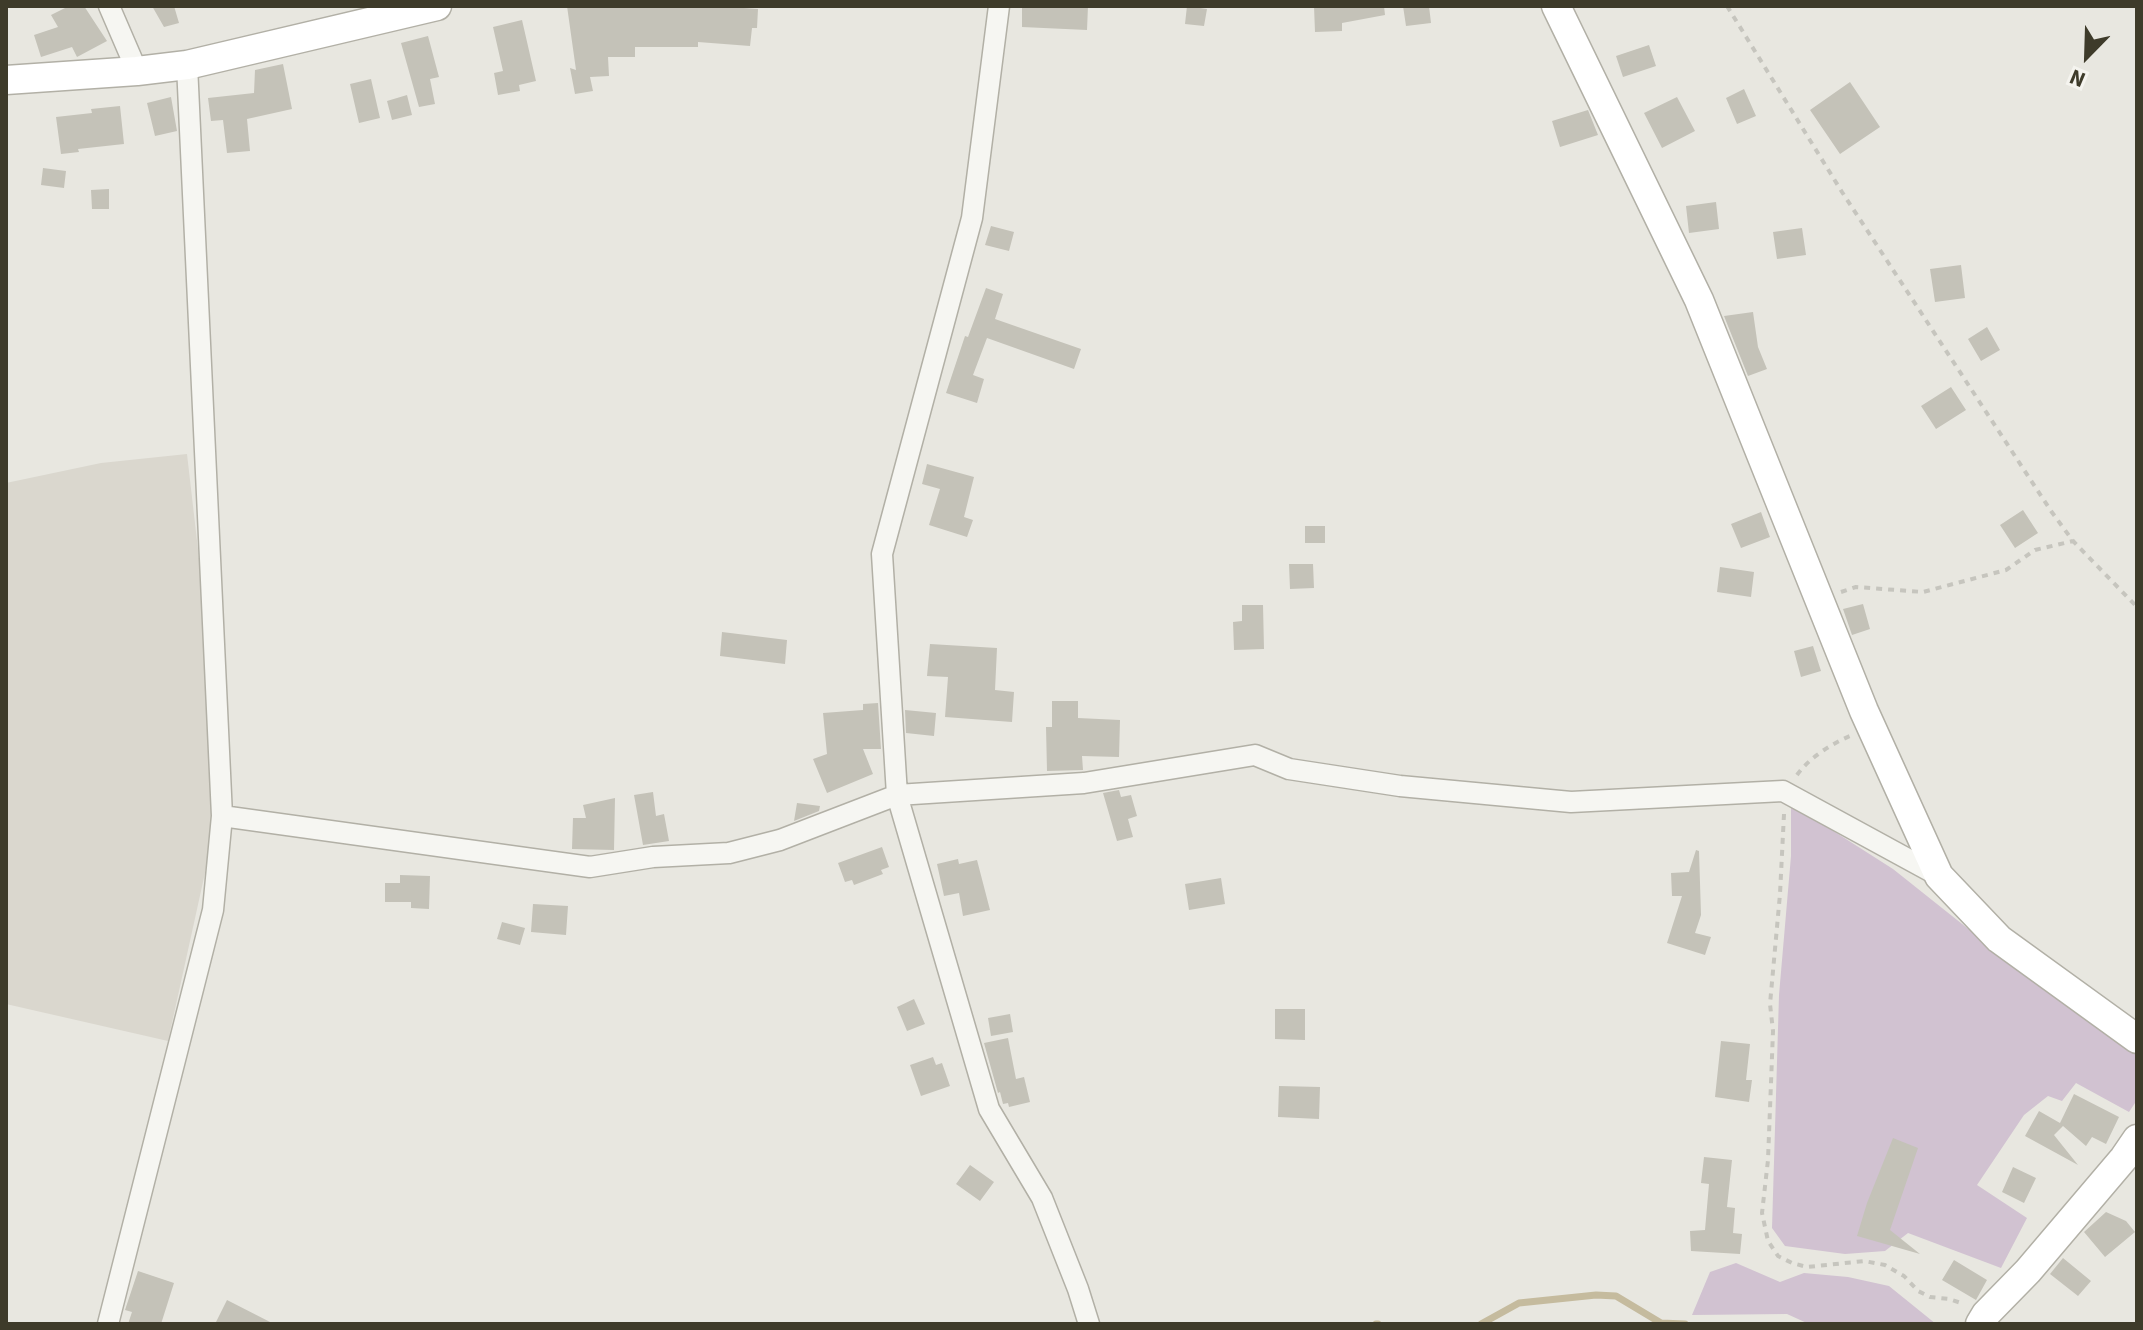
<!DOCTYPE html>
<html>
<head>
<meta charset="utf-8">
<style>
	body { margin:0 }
	#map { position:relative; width:2143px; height:1330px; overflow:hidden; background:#e8e7e0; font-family:"Source Sans 3",sans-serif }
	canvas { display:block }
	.frame { position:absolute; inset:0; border:8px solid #3e3b2a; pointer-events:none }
	.north { position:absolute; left:2047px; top:16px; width:80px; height:80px; -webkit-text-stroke:6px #f5f4ef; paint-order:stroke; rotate:203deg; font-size:22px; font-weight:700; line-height:32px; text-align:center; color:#3e3b2a }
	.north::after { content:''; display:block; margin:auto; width:28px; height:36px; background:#3e3b2a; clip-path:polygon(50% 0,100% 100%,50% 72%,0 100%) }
</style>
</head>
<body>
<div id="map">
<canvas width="2143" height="1330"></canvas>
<div class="frame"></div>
<div class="north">N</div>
</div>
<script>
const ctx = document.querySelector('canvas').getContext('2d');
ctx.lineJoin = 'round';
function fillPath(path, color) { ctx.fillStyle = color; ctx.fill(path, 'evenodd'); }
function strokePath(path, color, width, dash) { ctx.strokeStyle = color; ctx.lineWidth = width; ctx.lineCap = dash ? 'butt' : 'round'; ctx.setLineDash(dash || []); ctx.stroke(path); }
const built = new Path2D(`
	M 187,454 L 205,610 L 214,832 L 168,1041 L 6,1004 L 6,483 L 101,463 Z`);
const green = new Path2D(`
	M 1791,804 L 1893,869 L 2040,986 L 2137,1055 L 2137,1100 L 2129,1112 L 2076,1083 L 2062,1101 L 2048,1096 L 2024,1115 L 1977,1185 L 2027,1218 L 2001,1268 L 1908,1233 L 1885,1251 L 1845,1254 L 1785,1246 L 1772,1228 L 1779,995 L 1791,856 Z
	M 1736,1263 L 1780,1282 L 1804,1273 L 1848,1277 L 1889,1286 L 1936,1324 L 1809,1324 L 1787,1314 L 1692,1315 L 1710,1272 Z`);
const stream = new Path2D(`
	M 1376,1324 L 1378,1324
	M 1481,1324 L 1519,1303 L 1596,1295 L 1616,1296 L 1661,1323 L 1685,1324`);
const building = new Path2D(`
	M 69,6 L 84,6 L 107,41 L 77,57 L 72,47 L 41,57 L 34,35 L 58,27 L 51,15 Z
	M 152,6 L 174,6 L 179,23 L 164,27 Z
	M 567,6 L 716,6 L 758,9 L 757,28 L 752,28 L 750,46 L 698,42 L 698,47 L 635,47 L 635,57 L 608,57 L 609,76 L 590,77 L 593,91 L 575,94 L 570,68 L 576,70 Z
	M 1022,6 L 1088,6 L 1087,30 L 1022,27 Z
	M 1187,6 L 1207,9 L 1204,26 L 1185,24 Z
	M 1314,6 L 1384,6 L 1385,15 L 1342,23 L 1342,31 L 1315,32 Z
	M 1403,6 L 1429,6 L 1431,23 L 1406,26 Z
	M 522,20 L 536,81 L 519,85 L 520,91 L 498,95 L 494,73 L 503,71 L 493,27 Z
	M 428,36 L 439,77 L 430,79 L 435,104 L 419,107 L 401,43 Z
	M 1649,45 L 1656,66 L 1623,77 L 1616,56 Z
	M 283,64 L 292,109 L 247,119 L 250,151 L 227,153 L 223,120 L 211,121 L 208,98 L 254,93 L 255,70 Z
	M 371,79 L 380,118 L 359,123 L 350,84 Z
	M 1850,82 L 1880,127 L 1840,154 L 1810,110 Z
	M 1744,89 L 1756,116 L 1737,124 L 1726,98 Z
	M 407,95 L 412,115 L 392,120 L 387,101 Z
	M 171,97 L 177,131 L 155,136 L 147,103 Z
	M 1677,97 L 1695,131 L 1662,148 L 1644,113 Z
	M 120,106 L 124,144 L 78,149 L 79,152 L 61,154 L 56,117 L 92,113 L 91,109 Z
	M 1588,110 L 1598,135 L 1560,147 L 1552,121 Z
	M 43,168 L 66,171 L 64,188 L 41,185 Z
	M 109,189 L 109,209 L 92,209 L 91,190 Z
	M 1716,202 L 1719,229 L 1689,233 L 1686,206 Z
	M 991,226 L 1014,232 L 1009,251 L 985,245 Z
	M 1802,228 L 1806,255 L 1777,259 L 1773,232 Z
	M 1961,265 L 1965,298 L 1935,302 L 1930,269 Z
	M 986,288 L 1003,294 L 995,319 L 1081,349 L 1074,369 L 987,338 L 973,375 L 984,379 L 977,403 L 946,393 L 965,336 L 968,337 Z
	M 1753,312 L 1758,347 L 1767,369 L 1748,376 L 1724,316 Z
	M 1987,327 L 2000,350 L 1981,361 L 1968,339 Z
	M 1951,387 L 1966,410 L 1936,429 L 1921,406 Z
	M 927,464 L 974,477 L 964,517 L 973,520 L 967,537 L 929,525 L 940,489 L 922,484 Z
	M 2023,510 L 2038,533 L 2015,548 L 2000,525 Z
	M 1761,512 L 1770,537 L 1741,548 L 1731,524 Z
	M 1305,526 L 1325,526 L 1325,543 L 1305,543 Z
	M 1289,564 L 1313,564 L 1314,588 L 1290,589 Z
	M 1720,567 L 1754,572 L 1751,597 L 1717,592 Z
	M 1863,604 L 1870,629 L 1852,635 L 1843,609 Z
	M 1242,605 L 1263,605 L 1264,649 L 1234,650 L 1233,622 L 1242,621 Z
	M 722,632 L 787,640 L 785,664 L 720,656 Z
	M 930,644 L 997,648 L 995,690 L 1014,692 L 1012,722 L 945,717 L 948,677 L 927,676 Z
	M 1813,646 L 1821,671 L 1801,677 L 1794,651 Z
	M 1052,701 L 1078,701 L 1078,718 L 1120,720 L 1119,757 L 1082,756 L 1083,770 L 1047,771 L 1046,727 L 1052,727 Z
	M 878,703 L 881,749 L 863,749 L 873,774 L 827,793 L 813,759 L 827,754 L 823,713 L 863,710 L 863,704 Z
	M 905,710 L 936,713 L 934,736 L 906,733 Z
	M 1119,790 L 1121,797 L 1131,795 L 1137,816 L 1128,819 L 1133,837 L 1117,841 L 1103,793 Z
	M 653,792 L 656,816 L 664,814 L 669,841 L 643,845 L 634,795 Z
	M 615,798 L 614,850 L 572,849 L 573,818 L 586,818 L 583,805 Z
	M 797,803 L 820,806 L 819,811 L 794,821 Z
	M 882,847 L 889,867 L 881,870 L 883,874 L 854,885 L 852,880 L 845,882 L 838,863 Z
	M 1696,850 L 1699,851 L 1701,915 L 1695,933 L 1711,937 L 1705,955 L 1667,943 L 1682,896 L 1672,896 L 1671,873 L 1689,872 Z
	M 958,859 L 959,864 L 977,860 L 990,910 L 963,916 L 959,893 L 944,896 L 937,864 Z
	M 400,875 L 430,876 L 429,909 L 411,908 L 411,902 L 385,902 L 385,883 L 400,883 Z
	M 1221,878 L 1225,904 L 1189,910 L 1185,884 Z
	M 533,904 L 568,906 L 566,935 L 531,932 Z
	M 502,922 L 525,928 L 520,945 L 497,939 Z
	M 914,999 L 925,1024 L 907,1031 L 897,1007 Z
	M 1275,1009 L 1305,1009 L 1305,1040 L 1275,1039 Z
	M 1010,1014 L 1013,1032 L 991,1036 L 988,1018 Z
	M 1008,1038 L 1016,1079 L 1024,1077 L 1030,1102 L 1009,1107 L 1008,1103 L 1003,1104 L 1000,1092 L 998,1093 L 984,1043 Z
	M 1721,1041 L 1750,1044 L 1746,1080 L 1752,1080 L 1749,1102 L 1715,1097 Z
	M 933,1057 L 936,1065 L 942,1063 L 950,1086 L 921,1096 L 910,1065 Z
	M 1279,1086 L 1320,1087 L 1319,1119 L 1278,1117 Z
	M 2074,1094 L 2119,1117 L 2106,1144 L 2092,1137 L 2086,1146 L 2063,1126 L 2054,1135 L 2078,1165 L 2025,1136 L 2039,1111 L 2060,1123 Z
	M 1893,1138 L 1918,1148 L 1890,1230 L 1920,1254 L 1857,1236 L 1867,1203 Z
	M 1704,1157 L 1732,1160 L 1727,1207 L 1735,1208 L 1733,1233 L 1742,1234 L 1740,1254 L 1691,1251 L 1690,1231 L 1705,1230 L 1709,1184 L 1701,1183 Z
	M 970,1165 L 994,1182 L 980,1201 L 956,1184 Z
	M 2013,1167 L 2036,1178 L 2024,1203 L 2002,1192 Z
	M 2106,1212 L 2126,1221 L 2135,1232 L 2105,1257 L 2084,1232 Z
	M 2063,1258 L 2091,1281 L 2078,1296 L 2050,1274 Z
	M 1954,1260 L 1987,1280 L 1976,1300 L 1942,1280 Z
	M 138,1271 L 174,1283 L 161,1324 L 128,1324 L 132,1312 L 125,1310 Z
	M 227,1300 L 274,1324 L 215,1324 Z`);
const path = new Path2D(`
	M 1727,6 L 1842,192 L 2051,511 L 2073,541 L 2137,607
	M 1841,592 L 1856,587 L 1923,592 L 2006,570 L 2035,550 L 2073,541
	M 1797,775 C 1809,758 1831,744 1850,736
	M 1784,814 L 1780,894 L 1770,1004 L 1773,1031 L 1768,1160 L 1762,1213 L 1768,1241 L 1778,1256 L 1792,1263 L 1807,1267 L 1864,1261 L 1885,1265 L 1904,1276 L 1918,1291 L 1930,1297 L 1949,1299 L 1964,1304`);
const street = new Path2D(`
	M 109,6 L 137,71
	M 999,6 L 972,218 L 882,554 L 897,795 L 989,1109 L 1042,1198 L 1078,1289 L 1089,1324
	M 187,65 L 222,816 L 590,867 L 653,857 L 729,853 L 780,840 L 897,795 L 1084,783 L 1255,755 L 1289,769 L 1400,786 L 1571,802 L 1783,791 L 1939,876
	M 108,1324 L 213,910 L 222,816`);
const secondary = new Path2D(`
	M 1556,6 L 1699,300 L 1864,711 L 1939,876 L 1999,939 L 2137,1039
	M 6,80 L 137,71 L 187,65 L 437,6
	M 1980,1324 L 1986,1314 L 2028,1271 L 2124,1158 L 2137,1139`);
fillPath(built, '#dad7ce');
fillPath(green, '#d1c2d1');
strokePath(stream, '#c5bb9e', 7);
fillPath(building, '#c4c2b8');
strokePath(street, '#b2b0a6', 23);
strokePath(secondary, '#b2b0a6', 31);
strokePath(path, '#c6c5be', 4, [6, 6]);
strokePath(street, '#f6f6f2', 20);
strokePath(secondary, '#fff', 28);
</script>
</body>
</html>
